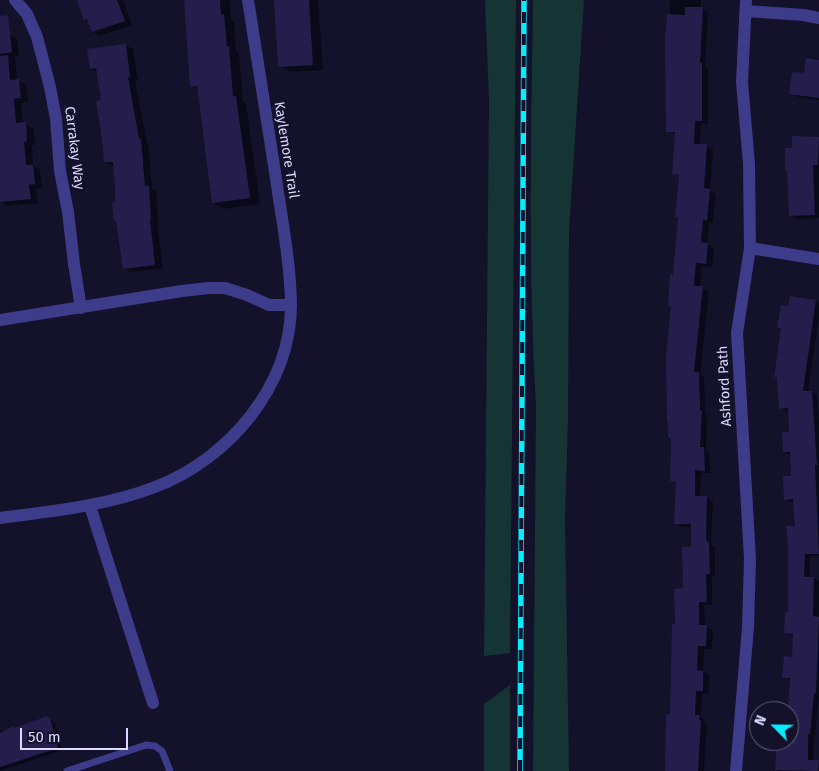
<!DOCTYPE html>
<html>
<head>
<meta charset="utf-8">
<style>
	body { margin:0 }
	#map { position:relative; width:819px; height:771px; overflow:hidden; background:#14112b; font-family:"Fira Sans",sans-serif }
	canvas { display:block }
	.north { position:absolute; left:749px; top:701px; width:50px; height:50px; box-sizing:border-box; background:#14112b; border:1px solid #656180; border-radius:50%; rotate:293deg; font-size:14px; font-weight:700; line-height:20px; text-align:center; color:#dedaff }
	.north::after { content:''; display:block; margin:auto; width:18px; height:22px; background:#06edff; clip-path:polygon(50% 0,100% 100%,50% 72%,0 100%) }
	.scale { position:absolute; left:20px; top:728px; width:108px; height:22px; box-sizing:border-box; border:2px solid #dedaff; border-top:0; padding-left:6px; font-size:15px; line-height:18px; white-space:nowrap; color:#dedaff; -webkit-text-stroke:4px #14112b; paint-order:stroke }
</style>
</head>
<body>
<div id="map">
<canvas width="819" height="771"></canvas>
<div class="north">N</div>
<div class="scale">50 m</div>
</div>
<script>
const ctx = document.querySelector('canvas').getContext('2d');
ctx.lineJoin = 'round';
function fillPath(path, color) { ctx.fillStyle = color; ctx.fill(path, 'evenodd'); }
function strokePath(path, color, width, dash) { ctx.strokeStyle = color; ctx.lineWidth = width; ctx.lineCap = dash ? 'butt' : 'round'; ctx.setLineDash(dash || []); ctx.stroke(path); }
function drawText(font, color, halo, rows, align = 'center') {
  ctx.font = font + ' "Fira Sans",sans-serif'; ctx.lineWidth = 4; ctx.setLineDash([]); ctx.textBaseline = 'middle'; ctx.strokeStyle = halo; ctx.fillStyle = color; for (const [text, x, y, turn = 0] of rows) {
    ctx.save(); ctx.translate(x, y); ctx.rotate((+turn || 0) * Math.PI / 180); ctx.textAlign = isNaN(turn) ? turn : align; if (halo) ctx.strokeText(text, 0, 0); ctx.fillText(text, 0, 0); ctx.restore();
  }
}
const green = new Path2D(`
	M 485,0 L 516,0 L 510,653 L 484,656 L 489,99 Z
	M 533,0 L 584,0 L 569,230 L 568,420 L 565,518 L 569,771 L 533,771 L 536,407 C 528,271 531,135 533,0 Z
	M 510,685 L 510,771 L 484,771 L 484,704 Z`);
const shadow = new Path2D(`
	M 87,0 L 123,0 L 132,25 L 100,36 L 93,32 L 89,22 L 85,20 Z
	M 185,0 L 230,0 L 231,20 L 234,22 L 236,52 L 239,54 L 243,101 L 246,103 L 260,204 L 223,209 L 213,203 L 198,90 L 192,86 Z
	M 274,0 L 318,0 L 323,70 L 290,72 L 280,66 L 275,1 Z
	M 670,0 L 701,0 L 701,9 L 708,12 L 705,67 L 708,68 L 708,124 L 701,124 L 700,145 L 706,146 L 713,149 L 710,191 L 716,194 L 713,223 L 709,222 L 707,244 L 714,248 L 712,267 L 702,266 L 700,287 L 709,291 L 700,374 L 704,377 L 705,409 L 707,416 L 706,450 L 709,452 L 710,473 L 701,473 L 700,497 L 707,498 L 713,501 L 711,542 L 712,546 L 715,547 L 715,577 L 712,577 L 712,605 L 704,605 L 705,626 L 713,630 L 712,649 L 704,649 L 703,672 L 709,675 L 709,694 L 702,694 L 701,717 L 705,720 L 705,724 L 707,725 L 704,771 L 667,771 L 676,626 L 693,548 L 692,527 L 682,527 L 675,523 L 677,484 L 672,481 L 679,218 L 676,216 L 680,177 L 674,173 L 676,134 L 668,131 Z
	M 10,35 L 17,39 L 19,56 L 15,57 L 17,80 L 26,84 L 28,102 L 21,103 L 23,124 L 33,128 L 35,145 L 32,145 L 33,166 L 40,170 L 42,188 L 36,189 L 38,203 L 7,206 L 0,202 L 0,36 Z
	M 125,45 L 133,49 L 138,80 L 135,81 L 147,143 L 148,144 L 152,189 L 156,191 L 158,222 L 157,222 L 163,268 L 131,272 L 124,268 L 116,203 L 114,166 L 106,162 L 102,101 L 97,72 L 91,69 Z
	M 819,61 L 819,100 L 798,97 L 790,93 L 805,75 Z
	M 816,138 L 819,139 L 819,218 L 796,219 L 790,215 L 788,171 L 793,149 Z
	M 816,301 L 819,303 L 819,318 L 808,392 L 812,392 L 817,395 L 819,422 L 819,556 L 810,556 L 809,578 L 814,578 L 819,581 L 819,696 L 815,736 L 814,736 L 813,761 L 819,762 L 819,771 L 779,771 L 776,770 L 779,741 L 789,741 L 789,711 L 782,711 L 782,703 L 790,704 L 791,681 L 784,677 L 793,658 L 794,636 L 785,633 L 789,613 L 796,527 L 795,502 L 790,502 L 785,499 L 793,477 L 792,455 L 784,452 L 791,433 L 789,411 L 785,411 L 780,408 L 782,329 L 779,327 L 789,307 Z
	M 47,718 L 55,722 L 62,750 L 0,771 L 0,731 L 17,729 Z`);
const building = new Path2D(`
	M 77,0 L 117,0 L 125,21 L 92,32 L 87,19 L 84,21 Z
	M 184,0 L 220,0 L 221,15 L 224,14 L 227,47 L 229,46 L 233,96 L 236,96 L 250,198 L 212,203 L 197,86 L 190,87 Z
	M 274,0 L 309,0 L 313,65 L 278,67 Z
	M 685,7 L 703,7 L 700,63 L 702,63 L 702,121 L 695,121 L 694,144 L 707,144 L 704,188 L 710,189 L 707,220 L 703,220 L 701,242 L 708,243 L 706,264 L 696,263 L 694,286 L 703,286 L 694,372 L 699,372 L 700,405 L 700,411 L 702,411 L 700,447 L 704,447 L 705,471 L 695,470 L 695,496 L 707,496 L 706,537 L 707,542 L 709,542 L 710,574 L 706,574 L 707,602 L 699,602 L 699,625 L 707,625 L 706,646 L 698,646 L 697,670 L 703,671 L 703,691 L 696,691 L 695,715 L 700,715 L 699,720 L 701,720 L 698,771 L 665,771 L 666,714 L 670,714 L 672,624 L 675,624 L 674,589 L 683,588 L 682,547 L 691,547 L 691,524 L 674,524 L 676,482 L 670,481 L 671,438 L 668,438 L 668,422 L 667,422 L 666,356 L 671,307 L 668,306 L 670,274 L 673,275 L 678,217 L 675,217 L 679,175 L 672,174 L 675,132 L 666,132 L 665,39 L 667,14 L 685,15 Z
	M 8,15 L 12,52 L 0,54 L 0,16 Z
	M 126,44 L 130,77 L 128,77 L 139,139 L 141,139 L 145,186 L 149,185 L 151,219 L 150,219 L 155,265 L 123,269 L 116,221 L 114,221 L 112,202 L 115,202 L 115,188 L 113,162 L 104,162 L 102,139 L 96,101 L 101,100 L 96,68 L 90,69 L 87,49 Z
	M 8,55 L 10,80 L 19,79 L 21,98 L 14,99 L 16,123 L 26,122 L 27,141 L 24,142 L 26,165 L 33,165 L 35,184 L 29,185 L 31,199 L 0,202 L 0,56 Z
	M 806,58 L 819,60 L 819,98 L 789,94 L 792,72 L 804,73 Z
	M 792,136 L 819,137 L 818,165 L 813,165 L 815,215 L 789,216 L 787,170 L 785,170 L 785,148 L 792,148 Z
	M 790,296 L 816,300 L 803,391 L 812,391 L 817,465 L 815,465 L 819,554 L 805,554 L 804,577 L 814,577 L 813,616 L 819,617 L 816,693 L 814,693 L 810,734 L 808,734 L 808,760 L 819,760 L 818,771 L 775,770 L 777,744 L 789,745 L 788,711 L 790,678 L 782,678 L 784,656 L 792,657 L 793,634 L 784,633 L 785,612 L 788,612 L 788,545 L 786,526 L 795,526 L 793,499 L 784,500 L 783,476 L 791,476 L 790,452 L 783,452 L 782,432 L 789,432 L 788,408 L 779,409 L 777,377 L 774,377 L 781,328 L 777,328 L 781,305 L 788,306 Z
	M 47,716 L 48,719 L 50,718 L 58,748 L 0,767 L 0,733 L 14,726 L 15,728 Z`);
const lane = new Path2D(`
	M 67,771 L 146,745 L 155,746 L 162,751 L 170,771`);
const street = new Path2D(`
	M 15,0 L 27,14 L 37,37 L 50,87 L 56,119 L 60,171 L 68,212 L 74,264 L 81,308
	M 746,11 L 804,15 L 819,18
	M 750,248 L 819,259
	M 0,320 L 182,291 L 209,288 L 225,288 L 247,295 L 269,305 L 291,305
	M 90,506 L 153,703
	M 0,518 C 52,511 106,506 155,487 C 229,459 292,385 291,303 C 290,259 281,215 275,172 C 266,115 257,57 248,0
	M 736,771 L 748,627 L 750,559 L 737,333 L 750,248 L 749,164 L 742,82 L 746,0`);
const rail = new Path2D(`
	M 520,771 L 524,0`);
const streetNames = [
	["Carrakay Way",74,148,83],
	["Kaylemore Trail",286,150,81],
	["Ashford Path",725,386,-93]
];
fillPath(green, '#143533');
fillPath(shadow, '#0007');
fillPath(building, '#251d4c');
strokePath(lane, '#3c3c8a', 7);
strokePath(street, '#3c3c8a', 12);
strokePath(rail, '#06edff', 5.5);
strokePath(rail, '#14112b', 4, [11]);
drawText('14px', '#dedaff', '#14112b', streetNames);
</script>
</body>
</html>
